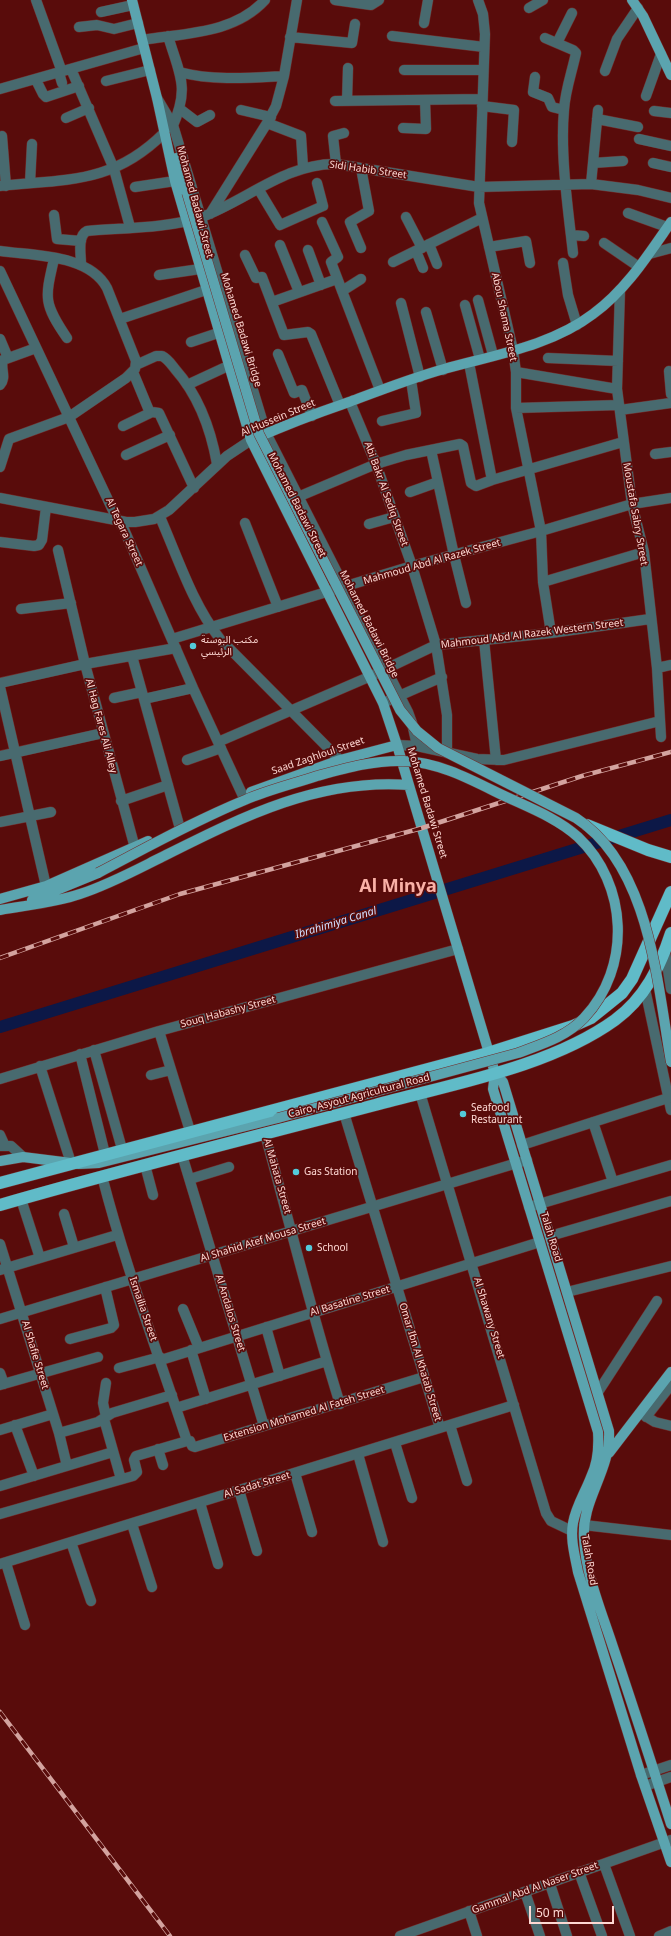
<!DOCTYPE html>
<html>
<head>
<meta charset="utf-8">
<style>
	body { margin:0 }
	#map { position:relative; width:671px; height:1936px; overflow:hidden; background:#590c0b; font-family:"Noto Sans",sans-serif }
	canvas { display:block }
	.scale { position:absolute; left:529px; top:1906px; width:85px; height:18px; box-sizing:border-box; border:2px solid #fed8d3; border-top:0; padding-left:5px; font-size:12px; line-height:14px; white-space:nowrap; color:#fed8d3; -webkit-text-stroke:3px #590c0b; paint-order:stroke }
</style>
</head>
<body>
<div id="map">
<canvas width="671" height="1936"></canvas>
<div class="scale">50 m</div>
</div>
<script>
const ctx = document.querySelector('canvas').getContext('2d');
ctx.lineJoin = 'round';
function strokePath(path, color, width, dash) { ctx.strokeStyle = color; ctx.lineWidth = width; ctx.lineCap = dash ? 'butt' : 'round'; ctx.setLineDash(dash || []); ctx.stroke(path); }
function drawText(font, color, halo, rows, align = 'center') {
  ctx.font = font + ' "Noto Sans","Noto Sans Arabic",sans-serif'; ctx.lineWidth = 3.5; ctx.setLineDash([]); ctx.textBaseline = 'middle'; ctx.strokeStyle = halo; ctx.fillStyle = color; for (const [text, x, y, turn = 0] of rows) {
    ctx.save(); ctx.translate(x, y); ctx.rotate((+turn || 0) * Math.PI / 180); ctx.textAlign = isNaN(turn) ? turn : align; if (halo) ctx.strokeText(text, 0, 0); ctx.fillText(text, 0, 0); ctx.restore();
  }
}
const canal = new Path2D(`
	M 0,1027 L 671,820`);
const minor = new Path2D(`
	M 36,0 L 62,72
	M 335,0 L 371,5 L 379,0
	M 478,0 L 483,14 L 485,34 L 479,203 L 513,350 L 516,372 L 516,408 L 541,531 L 543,582 L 551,633
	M 529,8 L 543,0
	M 101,12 L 133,5
	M 424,23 L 428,0
	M 79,27 L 97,25 L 114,29 L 138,23
	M 168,36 C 180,76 190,87 172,128
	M 392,36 L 484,47
	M 290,37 L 352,43 L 355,24
	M 545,38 L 573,50 L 576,53 C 572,72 565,91 564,110 C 560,154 568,209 573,253
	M 142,40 C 185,33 234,34 265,0
	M 557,43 L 572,13
	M 71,69 L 114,169 L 130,227
	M 404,70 L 483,70
	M 605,71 L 617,39 L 638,8
	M 179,72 C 214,81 248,78 284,76
	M 59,73 L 62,83
	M 535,77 L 533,92 L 548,98 L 552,107 L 564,110
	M 36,80 L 43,94 L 46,97 L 79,86
	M 106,81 L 150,70
	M 0,89 L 144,48
	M 646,96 L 661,54
	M 157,98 L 173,125 L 266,433 L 408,712 L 412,723 L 417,746
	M 335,101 L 482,99
	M 347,101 L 348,68
	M 482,106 L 514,110 L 512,142
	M 180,109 L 197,122 L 210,115
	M 241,110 L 271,117
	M 654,111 L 671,113
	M 66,118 L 89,108
	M 597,119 L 638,127
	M 267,123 L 301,136 L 303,167
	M 403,128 L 426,129 L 425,100
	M 2,136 L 6,186
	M 639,139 L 671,146
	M 593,163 L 623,161
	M 653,163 L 671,167
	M 336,164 L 333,136 L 344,133
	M 361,168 L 369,211 L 350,222 L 361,248
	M 30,183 L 32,144
	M 591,184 L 598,110
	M 0,186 C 67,179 113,184 164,133
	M 135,187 L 175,181
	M 259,190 L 280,225 L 323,206 L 317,183
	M 628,213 L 667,227
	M 210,214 L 267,123 L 276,106 L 284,76 L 297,0
	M 54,215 L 57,239 L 81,241
	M 406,217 L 422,248
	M 322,222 L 338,257 L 331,262 L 380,390
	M 571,235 L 584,236
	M 604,243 L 639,267
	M 429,244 L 437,264
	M 280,245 L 299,292
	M 489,247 L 526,241 L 530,263
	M 308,250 L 321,285
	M 0,251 C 34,256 89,254 107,288 L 136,361 L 135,369 L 126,378 L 69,417 L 9,439 L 0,467
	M 416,251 L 423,268
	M 649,254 L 671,248
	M 245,255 L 256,278 L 262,277 L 284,335 L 308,332 L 311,334 L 340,405
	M 54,259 C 45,298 43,303 67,338
	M 393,262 L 482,218
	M 563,263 L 568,295 L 577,325
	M 81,264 C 81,254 77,236 87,231 C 120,228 171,228 202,217 C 247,200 287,163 336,164 L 479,187 L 591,184 L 638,190 L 671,198
	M 0,271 L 117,519 L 123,527 L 193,688 L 243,796
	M 159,275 L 200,269
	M 620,290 L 617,389 L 632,504 L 644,552 L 657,668 L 661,737
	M 342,291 L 361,279
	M 478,300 L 493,355
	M 272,302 L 337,279
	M 401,303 L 420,377
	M 465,305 L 480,359
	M 426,312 L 443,370
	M 120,319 L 206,290
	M 0,339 L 8,358
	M 191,342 L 218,333
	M 278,354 L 294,393 L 302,390 L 312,416
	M 548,358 L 618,361
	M 469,363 L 492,480
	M 136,365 L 156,356 L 162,356 C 168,359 171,364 175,369 C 199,396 211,430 217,464
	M 669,371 L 671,394
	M 133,372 L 150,413
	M 516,372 L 617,389
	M 0,385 C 7,377 0,369 3,360 L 36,348
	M 187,385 L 228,366
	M 350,402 L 376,464 L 412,566 L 436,645 L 447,715 L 447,753
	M 516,408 L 619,405
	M 620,410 L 671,403
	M 382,421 L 416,413 L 411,380
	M 123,426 L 152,412 L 159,413 L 194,488
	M 431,450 L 454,555 L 466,603
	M 655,454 L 671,452
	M 126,455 L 170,435
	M 410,492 L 438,482
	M 0,498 L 126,522 L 135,522 L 154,519 L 169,510 L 227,456 L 251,440
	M 293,499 L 376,464 L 406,455 L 460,444 L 463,446 L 471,483 L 476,486 L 492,480 L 623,442
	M 160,517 C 178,558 192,603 220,639 L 340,760
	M 245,523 L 278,607
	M 369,524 L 394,517
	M 0,542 L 34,546 L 39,545 L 42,540 L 46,507
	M 58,550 L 85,664 L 135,848
	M 543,582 L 644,552
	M 21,609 L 71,603
	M 172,639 L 412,566 L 541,531 L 632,504 L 671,498
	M 484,640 L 496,760
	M 132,656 L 179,825
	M 657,668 L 671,665
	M 0,683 L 85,664 L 176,648
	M 0,687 L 46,886
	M 114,698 L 142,692
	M 144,699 L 193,688
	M 383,703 L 442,677
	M 218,742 L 371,676 L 436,645 L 551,633 L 650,619
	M 397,745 L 417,746 L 477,759 L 504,760 L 660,721
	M 0,756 L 103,733
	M 187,760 L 221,748
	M 121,801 L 168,785
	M 0,822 L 51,812
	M 665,952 L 671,989
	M 645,989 L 671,1110
	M 159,1031 L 190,1131
	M 94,1050 L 122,1149
	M 80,1054 L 105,1154
	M 40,1066 L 71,1163
	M 151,1075 L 171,1070
	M 0,1079 L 159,1031 L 458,949
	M 420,1093 L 546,1513 L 551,1521 L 572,1531
	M 344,1113 L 440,1428
	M 593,1122 L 613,1182
	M 265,1134 C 290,1224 312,1315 340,1404
	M 0,1135 L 5,1146
	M 522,1145 L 668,1098
	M 0,1146 L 11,1146 L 23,1157
	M 182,1155 L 264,1426
	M 145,1165 L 153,1195
	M 102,1176 C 125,1266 158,1353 187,1441
	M 190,1179 L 229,1167
	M 21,1199 L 40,1258
	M 529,1207 L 671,1165
	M 64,1214 L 74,1247
	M 550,1236 L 671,1201
	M 0,1244 L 59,1433 L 67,1466
	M 0,1270 L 117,1235
	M 567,1292 L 671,1266
	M 183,1309 L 199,1348
	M 0,1319 L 527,1160
	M 266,1327 L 280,1376
	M 70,1339 L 111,1328 L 114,1325 L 105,1287
	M 191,1350 L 206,1399
	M 161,1360 L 540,1242
	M 119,1368 L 160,1357
	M 0,1373 L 4,1384
	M 0,1385 L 98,1357
	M 598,1392 L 657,1301
	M 176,1408 L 327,1361
	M 642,1414 L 655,1422 L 671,1426
	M 106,1417 L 103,1403 L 106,1383
	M 646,1417 L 671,1385
	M 104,1419 L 121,1479
	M 15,1425 L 34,1476
	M 450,1425 L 467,1481
	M 0,1430 L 53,1414
	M 59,1433 L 98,1422 L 112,1413 L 172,1395
	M 187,1441 L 190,1441 L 192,1446 L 195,1447 L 424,1377
	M 395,1443 L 412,1498
	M 158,1449 L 163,1465
	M 358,1454 L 383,1542
	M 295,1473 L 312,1532
	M 0,1486 L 113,1452
	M 239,1490 L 257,1551
	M 200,1503 L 218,1564
	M 0,1514 L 133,1476 L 137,1472 L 134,1460 L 136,1456 L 187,1441
	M 132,1524 L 152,1587
	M 584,1525 L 671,1535
	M 71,1542 L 91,1601
	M 6,1563 L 25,1625
	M 0,1564 L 514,1405
	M 641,1775 L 671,1765
	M 645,1786 L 671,1777
	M 604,1864 L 630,1936
	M 579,1872 L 602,1936
	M 550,1884 L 567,1936
	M 525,1892 L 540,1936
	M 469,1911 L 477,1936
	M 400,1936 L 671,1840
	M 659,1936 L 671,1931`);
const major = new Path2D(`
	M 132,0 L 157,98 L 175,181 L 251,440 L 383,703 L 397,745 L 495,1073
	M 632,0 L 643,16 L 671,75
	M 176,158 L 187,193
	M 254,439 C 285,425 317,413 349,402 C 381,390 412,378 444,369 C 494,355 551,346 593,314 C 626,290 648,255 671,222
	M 251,792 L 340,760 L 397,745
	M 0,899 L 46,886 L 148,841
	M 32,900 L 98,873
	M 0,910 C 27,905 54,903 80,894 C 108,885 134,871 160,858 C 240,818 317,778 409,785
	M 495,1073 L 493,1089 L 598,1432 C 599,1448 598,1463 591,1477 C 585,1493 576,1506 573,1523 C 570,1539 575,1556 578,1572 L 641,1775 L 671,1862
	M 495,1073 L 503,1082 L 609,1431 C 611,1471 581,1500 584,1539 C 586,1576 602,1613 613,1647 C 633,1706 652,1765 671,1824
	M 0,1161 L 23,1157 L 79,1164 L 99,1163 L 278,1118
	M 609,1453 L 671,1372`);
const highway = new Path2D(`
	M 587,825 L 648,850 L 671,857
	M 0,1183 L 488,1053 L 573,1026 L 591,1018 L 606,1006 L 622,993 L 632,979 L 671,892
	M 0,1205 C 124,1169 250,1138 375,1105 C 452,1084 550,1067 615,1020 C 645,998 660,967 671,933`);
const rail = new Path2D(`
	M 0,958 L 180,894 L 422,828 L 582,776 L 671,752
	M 0,1712 L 170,1936`);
const majorBridge = new Path2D(`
	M 187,193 L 259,434 L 400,710 L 417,731 L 438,748 L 576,818 C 650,866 657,983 671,1062
	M 98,873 C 146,848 194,821 245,800 C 268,790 293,784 317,776 C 346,768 374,760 404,761 C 436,762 466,777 494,791 C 522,805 555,816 578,837 C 628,884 632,967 584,1018 C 566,1037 542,1044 518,1053 L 278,1118`);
const markers = [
	[193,646,4,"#53cbdb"],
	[463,1114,4,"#53cbdb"],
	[296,1172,4,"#53cbdb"],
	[309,1248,4,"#53cbdb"]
];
const streetNames = [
	["Sidi Habib Street",368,170,8],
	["Mohamed Badawi Street",195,202,75],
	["Abou Shama Street",504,317,78],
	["Mohamed Badawi Bridge",241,330,73],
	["Al Hussein Street",278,418,-23],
	["Abi Bakr Al Sediq Street",386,494,70],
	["Mohamed Badawi Street",297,505,63],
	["Moustafa Sabry Street",635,514,80],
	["Al Tegara Street",124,532,65],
	["Mahmoud Abd Al Razek Street",432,562,-16],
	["Mohamed Badawi Bridge",369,624,63],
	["Mahmoud Abd Al Razek Western Street",532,634,-7],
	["Al Hag Fares Ali Alley",101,726,75],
	["Saad Zaghloul Street",318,756,-19],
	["Mohamed Badawi Street",427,803,73],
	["Souq Habashy Street",228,1012,-15],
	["Cairo, Asyout Agricultural Road",359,1096,-15],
	["Al Mahata Street",277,1176,74],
	["Talah Road",551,1237,73],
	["Al Shahid Atef Mousa Street",263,1240,-17],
	["Al Basatine Street",350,1301,-17],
	["Ismailia Street",143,1309,71],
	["Al Andalos Street",230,1313,73],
	["Al Shawany Street",489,1318,73],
	["Al Shafie Street",35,1355,73],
	["Omar Ibn Al Khatab Street",420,1362,73],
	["Extension Mohamed Al Fateh Street",304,1414,-17],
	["Al Sadat Street",257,1485,-17],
	["Talah Road",589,1560,80],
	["Gammal Abd Al Naser Street",535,1888,-20]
];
const poiNames = [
	["مكتب البوستة",201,640],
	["الرئيسي",201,652],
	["Seafood",471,1108],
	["Restaurant",471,1120],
	["Gas Station",304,1172],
	["School",317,1248]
];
const waterNames = [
	["Ibrahimiya Canal",336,923,-17]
];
const townNames = [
	["Al Minya",398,887]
];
strokePath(canal, '#0c1847', 12);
strokePath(minor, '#732d2b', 11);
strokePath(major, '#732d2b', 11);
strokePath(highway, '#732d2b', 13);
strokePath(minor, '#486a6f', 10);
strokePath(major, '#5ba4af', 10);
strokePath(highway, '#60bbc8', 12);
strokePath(rail, '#d3a39f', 4.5);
strokePath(rail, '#590c0b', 3, [9]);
strokePath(majorBridge, '#732d2b', 11, []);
strokePath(majorBridge, '#5ba4af', 10);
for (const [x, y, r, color] of markers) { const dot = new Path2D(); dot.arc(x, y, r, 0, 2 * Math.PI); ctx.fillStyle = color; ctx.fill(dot); strokePath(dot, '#590c0b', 1.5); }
drawText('10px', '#fed8d3', '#590c0b', streetNames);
drawText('10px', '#fed8d3', '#590c0b', poiNames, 'left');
drawText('italic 11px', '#d0deff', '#590c0b', waterNames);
drawText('bold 18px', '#fab1a7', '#590c0b', townNames);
</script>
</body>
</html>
